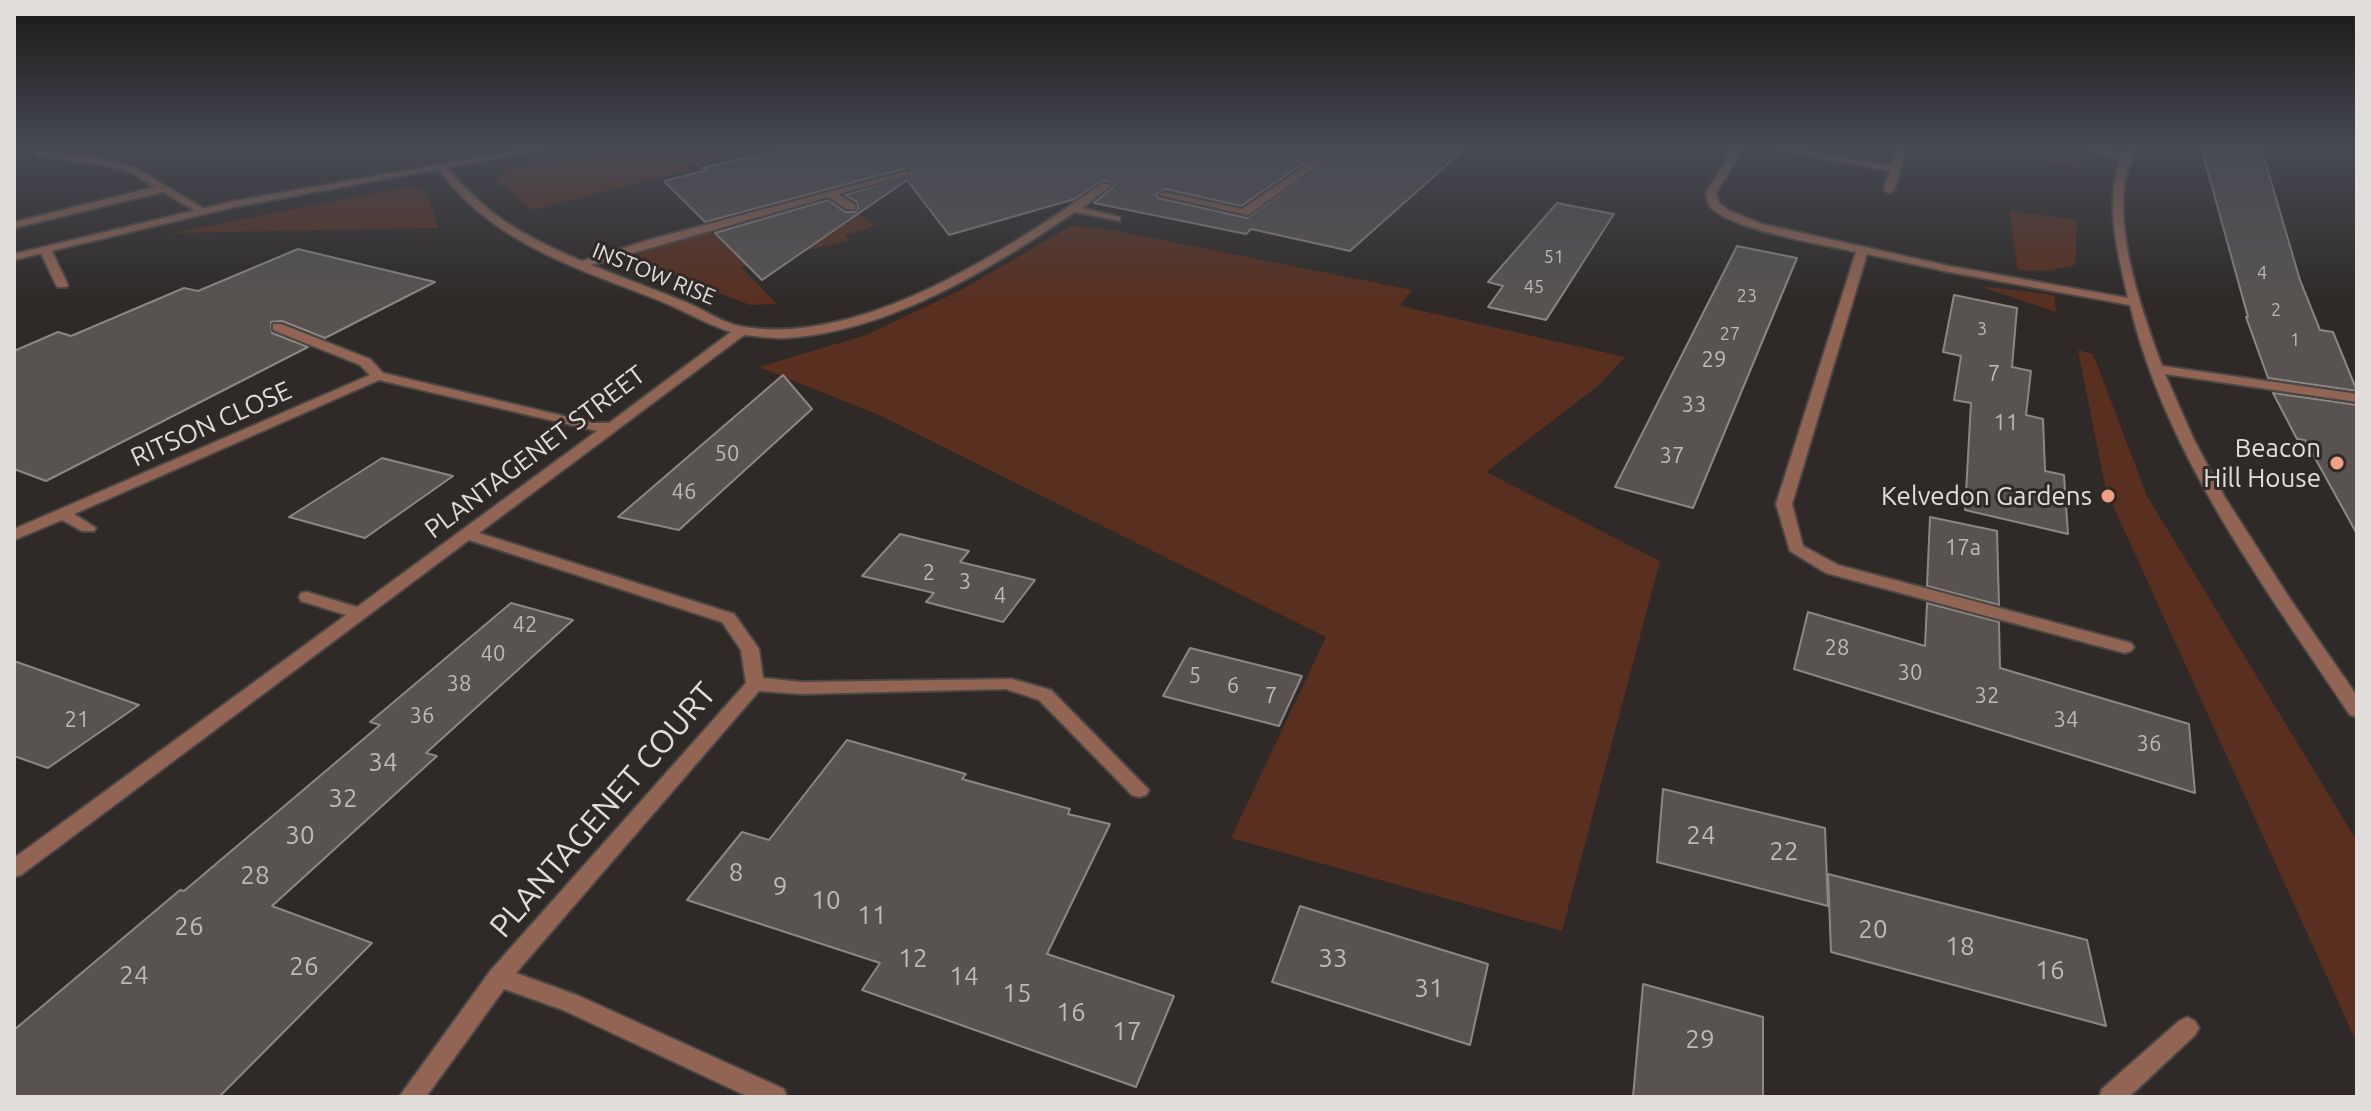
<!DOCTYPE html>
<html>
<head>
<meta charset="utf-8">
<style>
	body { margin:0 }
	#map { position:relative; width:2371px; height:1111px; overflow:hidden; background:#2f2a28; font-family:Ubuntu,sans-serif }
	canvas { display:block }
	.frame { position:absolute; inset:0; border:16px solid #e0dddb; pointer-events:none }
</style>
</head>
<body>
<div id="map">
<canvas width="2371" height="1111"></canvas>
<div class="frame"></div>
</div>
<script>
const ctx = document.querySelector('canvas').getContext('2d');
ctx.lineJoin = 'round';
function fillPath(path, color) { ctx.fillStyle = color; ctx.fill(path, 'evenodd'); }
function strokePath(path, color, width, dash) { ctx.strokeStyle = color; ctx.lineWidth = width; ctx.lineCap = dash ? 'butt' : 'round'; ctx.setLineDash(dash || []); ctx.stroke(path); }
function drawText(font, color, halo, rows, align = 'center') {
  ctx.font = font + ' Ubuntu,sans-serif'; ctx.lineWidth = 6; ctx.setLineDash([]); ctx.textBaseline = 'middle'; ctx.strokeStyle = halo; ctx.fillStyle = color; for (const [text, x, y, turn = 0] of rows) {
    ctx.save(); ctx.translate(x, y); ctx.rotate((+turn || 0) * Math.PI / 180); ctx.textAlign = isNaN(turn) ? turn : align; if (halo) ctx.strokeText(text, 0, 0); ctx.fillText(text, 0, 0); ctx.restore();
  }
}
const green = new Path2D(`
	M 614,147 L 769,147 L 687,167 L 689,171 L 532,210 L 496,181 L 500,174 L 511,168 Z
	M 1992,147 C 2019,147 2064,145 2083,168 L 2014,156 Z
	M 411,186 L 425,190 L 439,228 L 172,233 Z
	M 792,210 L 812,223 L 856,212 L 875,226 L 845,235 L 849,240 L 741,267 L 777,304 L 750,305 L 641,263 L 636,258 L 644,251 Z
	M 2009,211 L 2077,220 L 2075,265 L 2047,271 L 2018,270 Z
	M 1071,226 L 1112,230 L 1412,290 L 1400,306 L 1625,357 L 1599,385 L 1486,472 L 1660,561 L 1562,931 L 1231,838 L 1326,637 L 879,415 L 759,367 L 866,335 L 963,289 Z
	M 1980,286 L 2054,295 L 2056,312 Z
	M 2078,350 L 2093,354 L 2147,496 L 2357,841 L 2357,1043 L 2106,490 Z`);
const building = new Path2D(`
	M 790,147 L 1328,147 L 1241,206 L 1165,189 L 1156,194 L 1158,198 L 1247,218 L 1347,147 L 1467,147 L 1350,251 L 1251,229 L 1246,234 L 1094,203 L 1115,185 L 1104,180 L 1075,199 L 949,235 L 907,180 L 762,280 L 715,233 L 828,200 L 845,212 L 855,212 L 858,209 L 857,202 L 845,195 L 911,175 L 907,168 L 705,222 L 664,181 L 707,170 L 702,168 Z
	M 2201,147 L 2261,147 L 2300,280 L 2320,330 L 2333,332 L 2357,391 L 2268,378 L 2246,317 L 2248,317 Z
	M 1557,203 L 1614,214 L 1546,320 L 1488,307 L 1503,286 L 1488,282 Z
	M 1737,246 L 1797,258 L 1693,508 L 1615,487 Z
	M 298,249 L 435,282 L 325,338 L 282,321 L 271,322 L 272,333 L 308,347 L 46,481 L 14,469 L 14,351 L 58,332 L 71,336 L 184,288 L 198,291 Z
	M 1954,295 L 2017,308 L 2012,367 L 2031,371 L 2026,415 L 2043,419 L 2045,471 L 2064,475 L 2068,534 L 1965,510 L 1971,403 L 1954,400 L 1961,356 L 1943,352 Z
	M 783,375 L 812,409 L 679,530 L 618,517 Z
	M 2273,393 L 2357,405 L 2357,534 L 2305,440 L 2297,439 Z
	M 382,458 L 453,476 L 365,538 L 289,517 Z
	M 1930,517 L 1997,531 L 1999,605 L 1927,586 Z
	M 900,534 L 969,551 L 960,562 L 1035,580 L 1003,622 L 926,602 L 934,593 L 862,576 Z
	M 511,603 L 573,620 L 426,753 L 437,756 L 272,906 L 372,943 L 219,1097 L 14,1097 L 14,1030 L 180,890 L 184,891 L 380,725 L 370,722 Z
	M 1927,603 L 1999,622 L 2000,668 L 2189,724 L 2195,793 L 1794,669 L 1808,612 L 1925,646 Z
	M 1190,648 L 1302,676 L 1279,726 L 1163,696 Z
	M 14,661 L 139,705 L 48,768 L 14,756 Z
	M 847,740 L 966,774 L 962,779 L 1070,809 L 1068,814 L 1110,824 L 1047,954 L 1174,996 L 1136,1087 L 862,990 L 880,963 L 687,900 L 742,832 L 769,840 Z
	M 1663,789 L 1825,828 L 1828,906 L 1657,862 Z
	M 1828,874 L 2087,940 L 2106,1026 L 1831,952 Z
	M 1300,906 L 1488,964 L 1470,1045 L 1272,982 Z
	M 1643,984 L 1763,1017 L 1763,1097 L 1633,1097 Z`);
const service = new Path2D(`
	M 41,247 L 51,249 L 68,285 L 66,287 L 58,287 L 56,285 L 39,249 Z
	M 2187,1017 L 2195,1021 L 2199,1028 L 2195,1035 L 2129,1097 L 2099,1097 L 2102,1089 L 2179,1021 Z`);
const minor = new Path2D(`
	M 1333,147 L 1344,147 L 1248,215 L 1159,195 L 1164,192 L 1242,209 Z
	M 1734,147 L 1744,147 L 1716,193 L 1719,203 L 1728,210 L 1762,224 L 1949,266 L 2128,298 C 2118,252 2104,204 2121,159 L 2074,147 L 2091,147 L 2124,154 L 2128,147 L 2138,147 C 2131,160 2125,173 2124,188 C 2118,244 2143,314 2162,366 L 2357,394 L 2357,402 L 2165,374 L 2194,440 L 2224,496 L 2290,599 L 2357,696 L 2357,717 L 2350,715 C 2265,587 2166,456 2130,305 L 1949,272 L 1867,254 L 1792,504 L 1803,546 L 1838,565 L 2131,643 L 2134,647 L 2131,651 L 2125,653 L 1826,573 L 1790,551 L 1776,504 L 1856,252 C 1826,245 1725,229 1709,205 C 1709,204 1706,195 1706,193 Z
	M 1762,147 L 1782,147 L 1891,166 L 1897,147 L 1907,147 L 1894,190 L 1889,193 L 1884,190 L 1890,171 Z
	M 39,151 L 98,158 L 134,167 L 208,211 L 199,213 L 163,192 L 14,228 L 14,222 L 155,187 L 128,171 L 98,164 L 36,156 L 36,152 Z
	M 439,164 L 445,164 C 480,212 528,239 582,261 L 652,239 L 908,171 L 908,175 L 838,194 L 855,205 L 855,209 L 847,209 L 828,197 L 591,265 C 623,278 656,290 688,303 C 706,311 724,324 744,327 C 864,346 1008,249 1103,183 L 1112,185 L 1082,208 L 1120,217 L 1120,221 L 1075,212 C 989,269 892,331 786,338 C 772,339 757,336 744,335 L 479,533 L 734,614 L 759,649 L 763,678 L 802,682 L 1012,679 L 1051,690 L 1149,790 L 1146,795 L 1139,797 L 1132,795 L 1039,700 L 1006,689 L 802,694 L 759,691 L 516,973 L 579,996 L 784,1089 L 787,1097 L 749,1097 L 563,1010 L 504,989 L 426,1097 L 399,1097 L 491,970 L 746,683 L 741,650 L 722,622 L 469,540 L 21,875 L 14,877 L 14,858 L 346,615 L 301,601 L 299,597 L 301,593 L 307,592 L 357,607 L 597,431 L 379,380 L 74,514 L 96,528 L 94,531 L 82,531 L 62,520 L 14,540 L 14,529 L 370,375 L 360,365 L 273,330 L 273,324 L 281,324 L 370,359 L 383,373 L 593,423 L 609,423 L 731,332 C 706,324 683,310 658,300 C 577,268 489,242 437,166 Z`);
const tertiary = new Path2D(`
	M 539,147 L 558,147 L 234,207 L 14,260 L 14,254 L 234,201 Z`);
const markers = [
	[2337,463,8,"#f2a081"],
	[2108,496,8,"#f2a081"]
];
const farNumbernames = [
	["51",1554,257],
	["4",2262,273],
	["45",1534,287],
	["23",1747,296],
	["2",2276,310],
	["3",1982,329],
	["27",1730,334],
	["1",2295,340]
];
const farStreetnames = [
	["INSTOW RISE",654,274,22]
];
const numberNames = [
	["29",1714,360],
	["7",1994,374],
	["33",1694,405],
	["11",2006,423],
	["50",727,454],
	["37",1672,456],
	["46",684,492],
	["17a",1963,548],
	["2",929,573],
	["3",965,582],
	["4",1000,596],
	["42",525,625],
	["28",1837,648],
	["40",493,654],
	["30",1910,673],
	["5",1195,676],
	["38",459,684],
	["6",1233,686],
	["7",1271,696],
	["32",1987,696],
	["36",422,716],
	["21",77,720],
	["34",2066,720],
	["36",2149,744]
];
const streetNames = [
	["RITSON CLOSE",211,424,-24],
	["PLANTAGENET STREET",535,452,-37]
];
const poiNames = [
	["Beacon",2321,448],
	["Hill House",2321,478],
	["Kelvedon Gardens",2092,496]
];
const nearNumbernames = [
	["34",383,762],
	["32",343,798],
	["30",300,835],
	["24",1701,835],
	["22",1784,851],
	["8",736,872],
	["28",255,875],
	["9",780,886],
	["10",826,900],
	["11",872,915],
	["26",189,926],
	["20",1873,929],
	["18",1960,946],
	["12",913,958],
	["33",1333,958],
	["26",304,966],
	["16",2050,970],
	["24",134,975],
	["14",964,976],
	["31",1429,988],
	["15",1017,993],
	["16",1071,1012],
	["17",1127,1031],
	["29",1700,1039]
];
const nearStreetnames = [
	["PLANTAGENET COURT",603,810,-49]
];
fillPath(green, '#592f1f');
fillPath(building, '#585351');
strokePath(building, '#8d8784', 2);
strokePath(service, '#4b4745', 4);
strokePath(minor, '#4b4745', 4);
strokePath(tertiary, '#4b4745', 4);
fillPath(service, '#926453');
fillPath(minor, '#926453');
fillPath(tertiary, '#926453');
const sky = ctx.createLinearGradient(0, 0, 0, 302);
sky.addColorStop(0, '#1a1716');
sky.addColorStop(0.49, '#474a53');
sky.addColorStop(1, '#474a5300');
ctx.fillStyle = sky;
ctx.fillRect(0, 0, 2371, 302);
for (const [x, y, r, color] of markers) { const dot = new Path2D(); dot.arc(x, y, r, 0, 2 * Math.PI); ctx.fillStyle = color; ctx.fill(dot); strokePath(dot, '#2f2a28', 3); }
drawText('18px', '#bebab8', null, farNumbernames);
drawText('22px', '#e0dddb', '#2f2a28', farStreetnames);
drawText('22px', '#bebab8', null, numberNames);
drawText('26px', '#e0dddb', '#2f2a28', streetNames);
drawText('26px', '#e0dddb', '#2f2a28', poiNames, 'right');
drawText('26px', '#bebab8', null, nearNumbernames);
drawText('32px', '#e0dddb', '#2f2a28', nearStreetnames);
</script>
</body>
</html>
